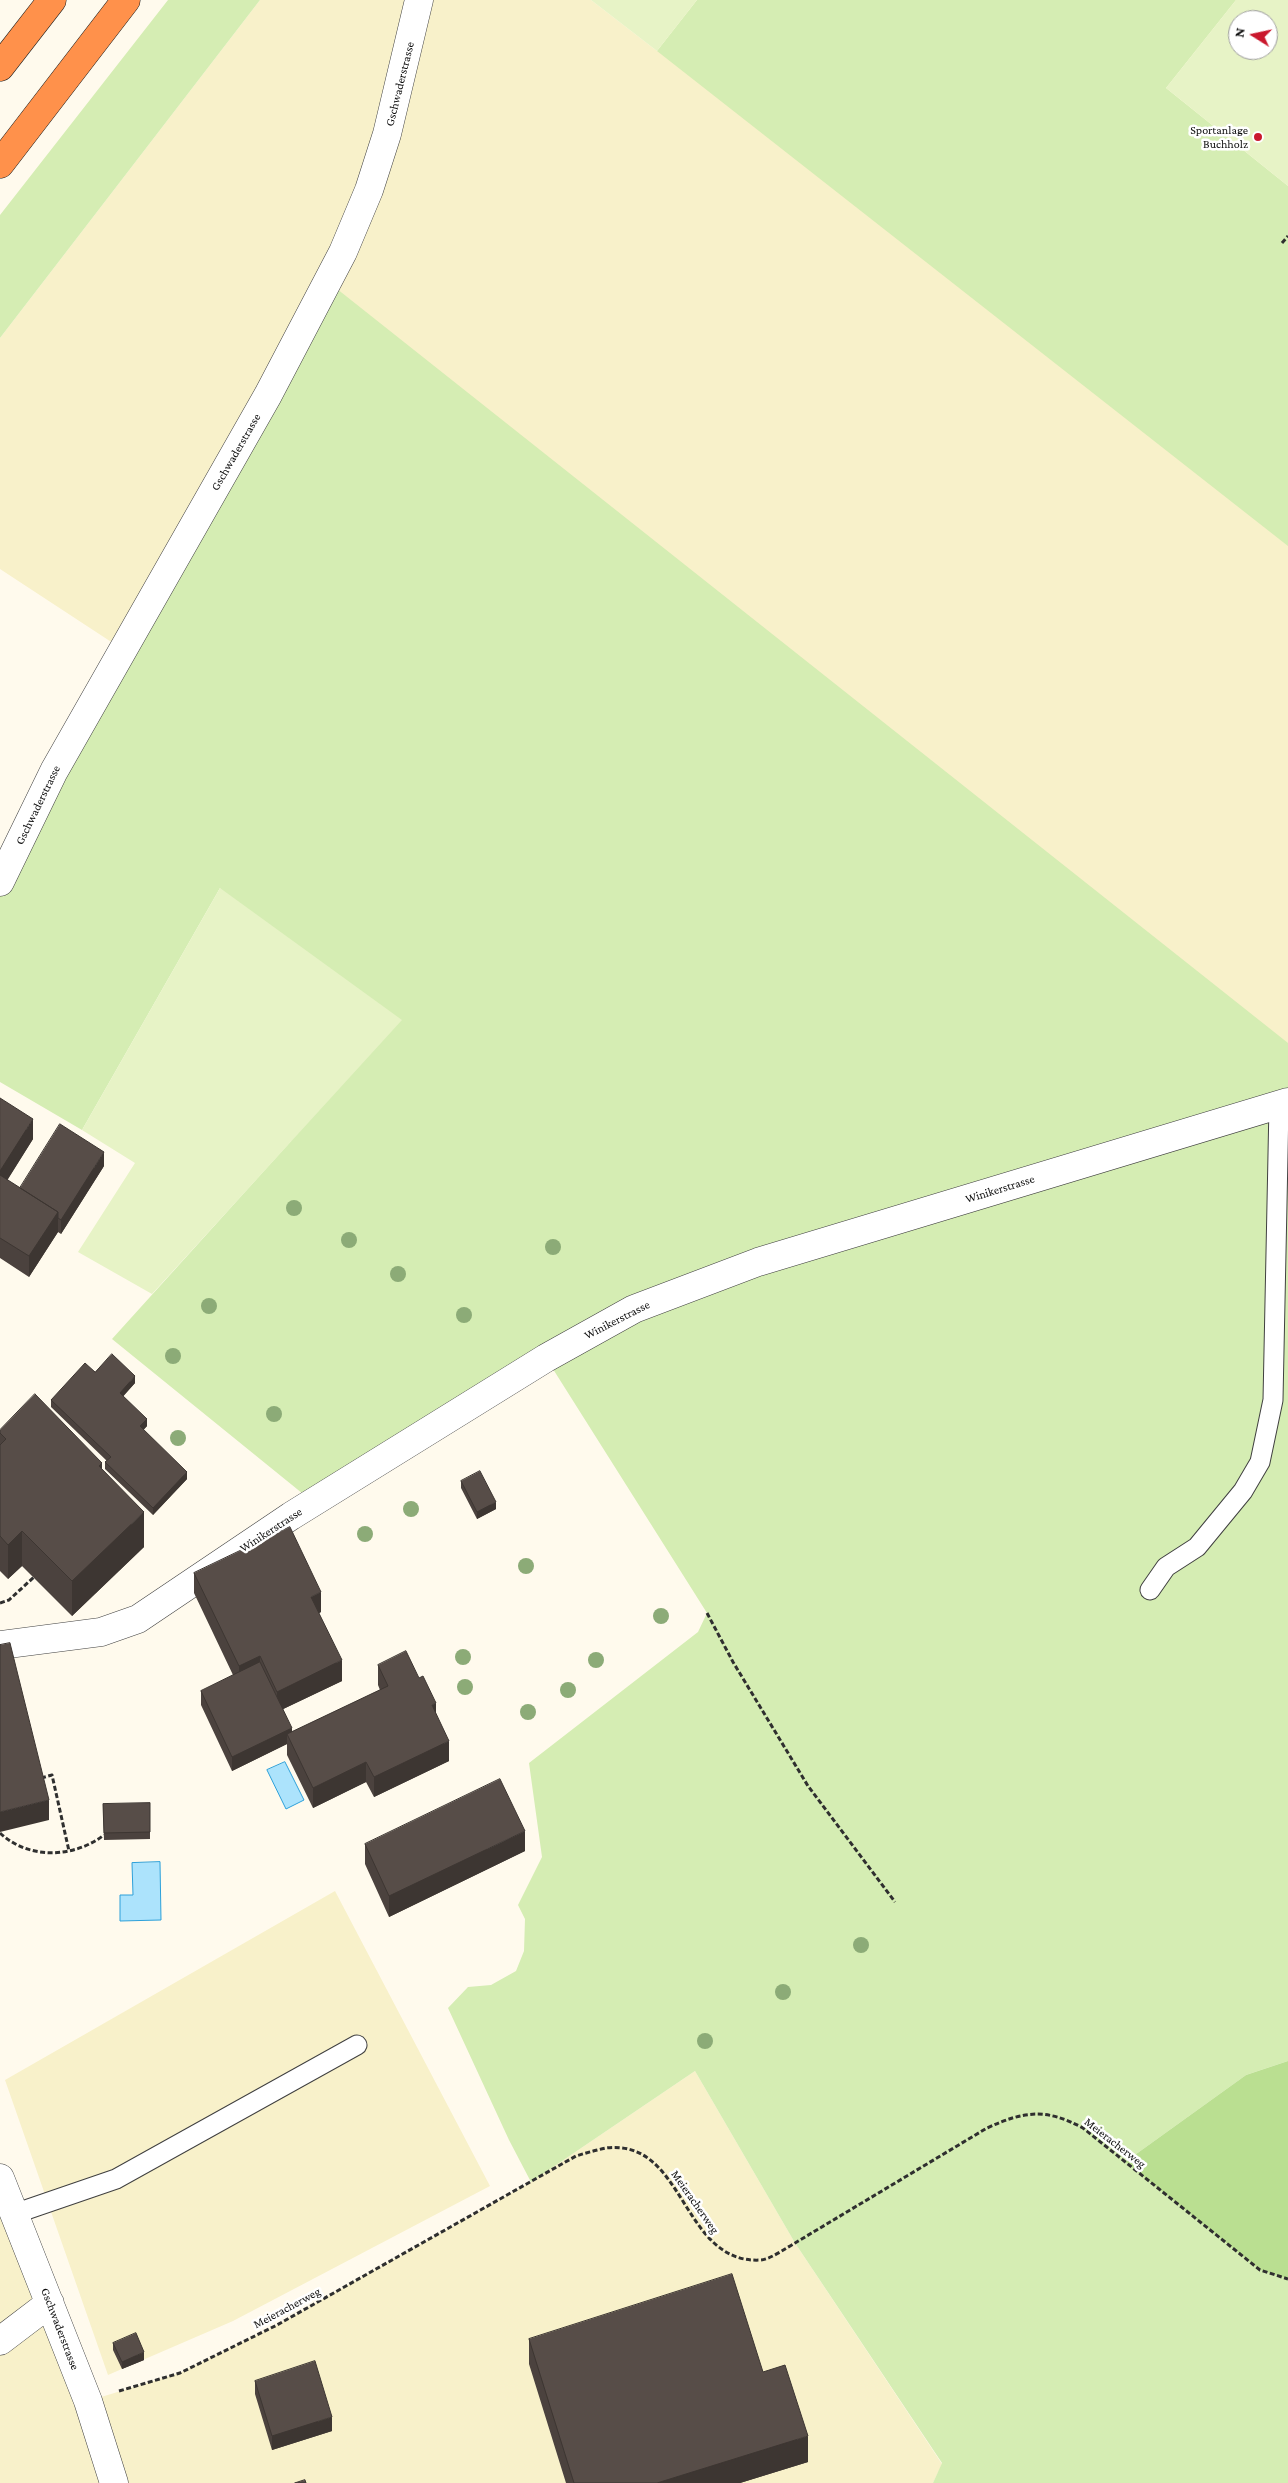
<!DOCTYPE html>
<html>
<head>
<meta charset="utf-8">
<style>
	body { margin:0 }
	#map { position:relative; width:1288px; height:2483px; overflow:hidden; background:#fffaed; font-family:"Crimson Pro",serif }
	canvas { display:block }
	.north { position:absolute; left:1228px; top:10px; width:50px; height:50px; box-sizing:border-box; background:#fff; border:1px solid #9e9e9e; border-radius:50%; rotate:280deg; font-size:14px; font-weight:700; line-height:20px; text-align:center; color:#0d0d0d }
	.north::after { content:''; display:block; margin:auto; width:18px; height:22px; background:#ca182d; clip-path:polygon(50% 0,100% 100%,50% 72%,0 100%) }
</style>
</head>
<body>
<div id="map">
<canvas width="1288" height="2483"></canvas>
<div class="north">N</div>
</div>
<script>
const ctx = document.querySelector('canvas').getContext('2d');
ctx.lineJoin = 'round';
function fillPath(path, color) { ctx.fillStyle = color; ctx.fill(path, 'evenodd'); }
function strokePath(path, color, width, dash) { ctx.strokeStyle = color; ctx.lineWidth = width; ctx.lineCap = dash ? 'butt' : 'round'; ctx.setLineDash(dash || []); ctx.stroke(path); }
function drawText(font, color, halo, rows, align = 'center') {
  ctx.font = font + ' "Crimson Pro",serif'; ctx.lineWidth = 5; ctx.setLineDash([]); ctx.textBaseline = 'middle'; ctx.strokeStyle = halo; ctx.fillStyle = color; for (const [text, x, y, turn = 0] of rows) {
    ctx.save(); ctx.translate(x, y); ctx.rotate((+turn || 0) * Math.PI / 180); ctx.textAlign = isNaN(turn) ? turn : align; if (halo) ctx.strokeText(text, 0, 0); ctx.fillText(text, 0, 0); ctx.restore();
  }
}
const farmland = new Path2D(`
	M 260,0 L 591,0 L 657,51 L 697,0 L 1236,0 L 1166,88 L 1288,186 L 1288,1102 L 402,1020 L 220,888 L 122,649 L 0,569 L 0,338 Z
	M 335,1891 L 490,2186 L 233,2321 L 108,2375 L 5,2080 Z
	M 695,2071 L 795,2243 L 942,2464 L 933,2483 L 0,2483 L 0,2178 L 88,2401 L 180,2373 L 277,2325 L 531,2182 Z`);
const green = new Path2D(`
	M 168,0 L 260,0 L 0,338 L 0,215 Z
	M 697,0 L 1236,0 L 1166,88 L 1288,186 L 1288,546 L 657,51 Z
	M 327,281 L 1288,1043 L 1288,2061 L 1246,2075 L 1125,2162 L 1260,2270 L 1288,2279 L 1288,2483 L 933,2483 L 942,2463 L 795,2243 L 695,2071 L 531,2182 L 509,2140 L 448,2008 L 468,1987 L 491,1985 L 516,1971 L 524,1951 L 525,1919 L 518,1905 L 542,1857 L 529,1763 L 698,1632 L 707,1613 L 546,1358 L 313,1502 L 112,1339 L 291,1141 L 220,888 L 82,1130 L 0,1082 L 0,882 Z`);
const forest = new Path2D(`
	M 1288,2061 L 1288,2279 L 1260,2270 L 1125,2162 L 1246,2075 Z`);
const pitch = new Path2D(`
	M 591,0 L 697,0 L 657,51 Z
	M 1236,0 L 1288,0 L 1288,186 L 1166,88 ZM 1238,20 L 1268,20 L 1268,50 L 1238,50 Z
	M 220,888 L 402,1020 L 152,1294 L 78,1252 L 135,1163 L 82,1130 Z`);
const water = new Path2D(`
	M 285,1762 L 304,1800 L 286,1809 L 267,1770 Z
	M 160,1862 L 161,1920 L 120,1921 L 120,1895 L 133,1895 L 132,1863 Z`);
const path = new Path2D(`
	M 1282,243 L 1288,236
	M 0,1603 L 9,1600 L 34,1577
	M 707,1613 L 733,1662 L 808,1786 L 895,1902
	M 41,1778 L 52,1775 L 69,1851
	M 0,1833 C 29,1860 74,1858 104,1835
	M 119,2391 L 180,2373 L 277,2325 L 576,2156 C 586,2153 596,2150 606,2148 C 686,2138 681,2265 761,2260 C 771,2259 786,2248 795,2243 L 987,2128 C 1024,2111 1046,2108 1083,2128 L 1260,2270 L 1288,2279`);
const service = new Path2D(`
	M 1150,1590 L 1166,1567 L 1197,1547 L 1243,1491 L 1260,1462 L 1273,1400 L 1279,1105
	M 14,2214 L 116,2179 L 357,2045`);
const minor = new Path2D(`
	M 0,882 L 54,771 L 268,395 L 343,252 L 369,190 L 387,134 L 419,0
	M 0,1645 L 101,1632 L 138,1619 L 291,1516 L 546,1358 L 634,1309 L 758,1262 L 1288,1102
	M 0,2178 L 88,2401 L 114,2483
	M 0,2341 L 50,2303`);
const motorway = new Path2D(`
	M 0,67 L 52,0
	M 0,164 L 126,0`);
const trees = [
	[294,1208],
	[349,1240],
	[553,1247],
	[398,1274],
	[209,1306],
	[464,1315],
	[173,1356],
	[274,1414],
	[178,1438],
	[411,1509],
	[365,1534],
	[526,1566],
	[661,1616],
	[463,1657],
	[596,1660],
	[465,1687],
	[568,1690],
	[528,1712],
	[861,1945],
	[783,1992],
	[705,2041]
];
const wall = new Path2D(`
	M 0,1098 L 33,1139 L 7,1180 L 20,1188 L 104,1166 L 61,1234 L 58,1232 L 29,1277 L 0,1258 Z
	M 95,1372 L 135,1383 L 123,1396 L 147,1426 L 143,1430 L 187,1479 L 153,1515 L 105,1469 L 105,1462 L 107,1461 L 51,1407 L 51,1400 Z
	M 0,1430 L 102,1470 L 144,1547 L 72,1616 L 22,1566 L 8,1579 L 0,1571 Z
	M 461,1481 L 496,1509 L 477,1519 L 461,1488 Z
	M 194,1573 L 321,1612 L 319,1613 L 342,1681 L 283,1709 L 292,1732 L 380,1690 L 378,1685 L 378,1665 L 436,1714 L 449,1761 L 374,1797 L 366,1782 L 313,1808 L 287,1755 L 287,1744 L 232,1771 L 201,1705 L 201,1691 L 233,1675 L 194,1593 Z
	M 150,1803 L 150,1839 L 104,1840 L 103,1804 Z
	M 365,1844 L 525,1851 L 389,1917 L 365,1864 Z
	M 529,2339 L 763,2372 L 808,2462 L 740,2483 L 566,2483 L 529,2364 Z
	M 113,2343 L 144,2360 L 122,2369 L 113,2350 Z
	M 255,2381 L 332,2431 L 272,2450 L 255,2394 Z`);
const shadedWall = new Path2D(`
	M 33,1119 L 33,1139 L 0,1192 L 0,1171 Z
	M 104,1152 L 104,1166 L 61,1234 L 61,1220 Z
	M 58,1212 L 58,1232 L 29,1277 L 29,1256 Z
	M 135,1376 L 135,1383 L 120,1400 L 120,1393 Z
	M 147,1419 L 147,1426 L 140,1434 L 140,1426 Z
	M 102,1463 L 102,1497 L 99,1466 Z
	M 187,1472 L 187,1479 L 153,1515 L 153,1508 Z
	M 496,1502 L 496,1509 L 477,1519 L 477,1512 Z
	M 144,1512 L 144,1547 L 72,1616 L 72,1581 Z
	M 22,1531 L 22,1566 L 8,1579 L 8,1545 Z
	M 321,1592 L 321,1612 L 311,1617 L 311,1597 Z
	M 260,1656 L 260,1676 L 239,1686 L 239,1666 Z
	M 342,1660 L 342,1681 L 277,1712 L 277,1692 Z
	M 436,1703 L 436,1724 L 432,1705 Z
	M 292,1728 L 292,1742 L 287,1734 L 287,1744 L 232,1771 L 232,1757 Z
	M 449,1741 L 449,1761 L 374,1797 L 374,1777 Z
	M 366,1762 L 366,1782 L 313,1808 L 313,1788 Z
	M 49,1800 L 49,1820 L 0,1832 L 0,1812 Z
	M 525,1831 L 525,1851 L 389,1917 L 389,1896 Z
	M 144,2352 L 144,2360 L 122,2369 L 122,2362 Z
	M 332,2417 L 332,2431 L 272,2450 L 272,2436 Z
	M 808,2436 L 808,2462 L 740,2483 L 657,2483 Z`);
const building = new Path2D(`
	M 0,1098 L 33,1119 L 0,1171 Z
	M 60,1124 L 104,1152 L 61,1220 L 58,1218 L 58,1212 L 20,1188 Z
	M 0,1175 L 58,1212 L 29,1256 L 0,1238 Z
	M 112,1354 L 135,1376 L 120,1393 L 147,1419 L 140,1426 L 187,1472 L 153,1508 L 105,1462 L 111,1457 L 51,1400 L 85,1363 L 95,1372 Z
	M 35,1394 L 102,1463 L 99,1466 L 144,1512 L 72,1581 L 22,1531 L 8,1545 L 0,1536 L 0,1445 L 6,1439 L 0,1433 L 0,1430 Z
	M 480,1471 L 496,1502 L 477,1512 L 461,1481 Z
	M 290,1527 L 321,1592 L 311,1597 L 342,1660 L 277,1692 L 260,1656 L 239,1666 L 194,1573 Z
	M 10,1643 L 49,1800 L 0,1812 L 0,1645 Z
	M 406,1651 L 419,1678 L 423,1676 L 436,1703 L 432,1705 L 449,1741 L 374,1777 L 366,1762 L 313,1788 L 287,1734 L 388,1686 L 378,1665 Z
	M 260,1662 L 292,1728 L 232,1757 L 201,1691 Z
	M 500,1779 L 525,1831 L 389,1896 L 365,1844 Z
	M 150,1803 L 150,1832 L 104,1833 L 103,1804 Z
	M 732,2274 L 763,2372 L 785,2365 L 808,2436 L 657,2483 L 574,2483 L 529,2339 Z
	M 136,2333 L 144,2352 L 122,2362 L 113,2343 Z
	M 315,2361 L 332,2417 L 272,2436 L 255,2381 Z
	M 305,2480 L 306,2483 L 295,2483 Z`);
const markers = [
	[1258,137,5,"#ca182d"]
];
const streetNames = [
	["Gschwaderstrasse",400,84,-76],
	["Gschwaderstrasse",236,452,-60],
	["Gschwaderstrasse",38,805,-64],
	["Winikerstrasse",1000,1189,-17],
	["Winikerstrasse",617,1320,-27],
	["Winikerstrasse",271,1530,-33],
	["Meieracherweg",1115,2143,38],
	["Meieracherweg",695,2202,55],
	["Meieracherweg",287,2308,-28],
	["Gschwaderstrasse",60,2329,69]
];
const poiNames = [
	["Sportanlage",1248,130],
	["Buchholz",1248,144]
];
fillPath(farmland, '#f8f1ca');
fillPath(green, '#d5edb3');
fillPath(forest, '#badf91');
fillPath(pitch, '#e7f3c6');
fillPath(water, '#ace3fc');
strokePath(water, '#2da0d9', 1);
strokePath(service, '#404040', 21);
strokePath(minor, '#404040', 29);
strokePath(motorway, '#1e1e1e', 29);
strokePath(path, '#2f2f2f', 3, [5, 2.5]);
strokePath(service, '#fff', 19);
strokePath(minor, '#fff', 28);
strokePath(motorway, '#ff914b', 28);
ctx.fillStyle = '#8cab77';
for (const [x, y] of trees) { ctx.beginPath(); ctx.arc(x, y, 8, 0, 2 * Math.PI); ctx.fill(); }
fillPath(wall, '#4b423e');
fillPath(shadedWall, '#3d3632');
fillPath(building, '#574d48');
strokePath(building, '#3d3632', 1);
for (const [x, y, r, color] of markers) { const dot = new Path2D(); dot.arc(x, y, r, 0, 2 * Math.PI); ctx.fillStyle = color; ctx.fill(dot); strokePath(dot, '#fff', 2); }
drawText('12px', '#0d0d0d', '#fff', streetNames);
drawText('12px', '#0d0d0d', '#fff', poiNames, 'right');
</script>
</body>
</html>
